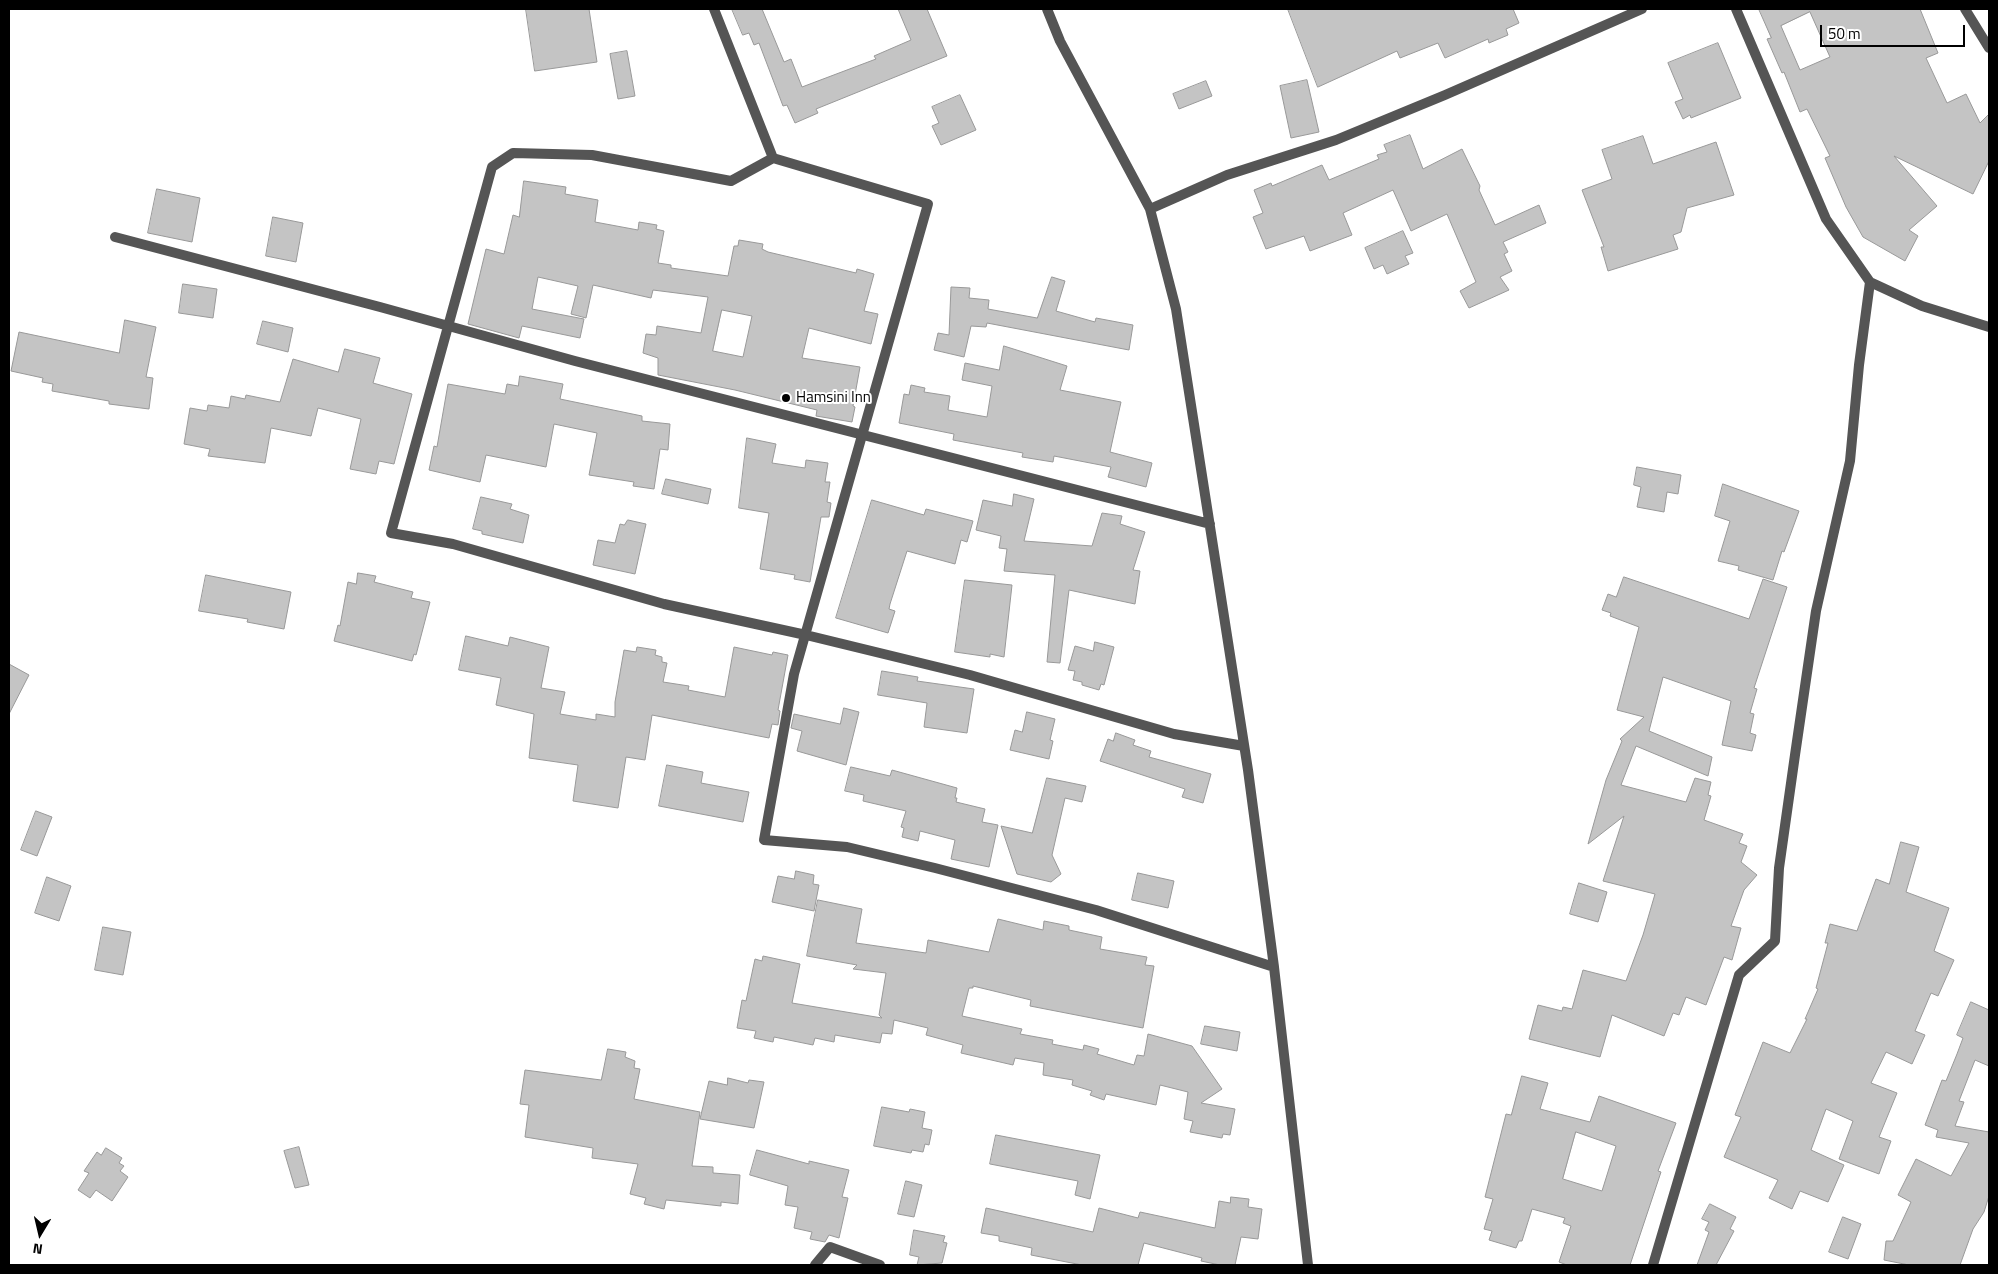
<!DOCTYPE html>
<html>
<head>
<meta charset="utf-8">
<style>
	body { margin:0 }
	#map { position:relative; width:1998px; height:1274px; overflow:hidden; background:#fff; font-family:"Titillium Web",sans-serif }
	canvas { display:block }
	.frame { position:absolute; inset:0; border:10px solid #000; pointer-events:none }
	.north { position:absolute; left:15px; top:1209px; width:50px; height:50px; -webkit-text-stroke:4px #fff; paint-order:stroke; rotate:189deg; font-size:14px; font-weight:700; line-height:20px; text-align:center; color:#000 }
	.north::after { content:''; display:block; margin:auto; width:18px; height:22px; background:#000; clip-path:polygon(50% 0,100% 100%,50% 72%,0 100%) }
	.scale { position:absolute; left:1820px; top:25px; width:145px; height:22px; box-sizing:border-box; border:2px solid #000; border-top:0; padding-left:6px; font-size:15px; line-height:18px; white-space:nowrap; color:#000; -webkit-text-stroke:4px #fff; paint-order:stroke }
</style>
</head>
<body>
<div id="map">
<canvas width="1998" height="1274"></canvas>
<div class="frame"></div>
<div class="north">N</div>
<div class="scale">50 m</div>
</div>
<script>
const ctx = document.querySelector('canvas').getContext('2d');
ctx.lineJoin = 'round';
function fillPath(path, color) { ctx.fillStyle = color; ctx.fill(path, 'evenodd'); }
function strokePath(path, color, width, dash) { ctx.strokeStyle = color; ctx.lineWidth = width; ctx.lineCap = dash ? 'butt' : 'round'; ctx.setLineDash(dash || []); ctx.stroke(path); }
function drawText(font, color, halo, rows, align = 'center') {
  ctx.font = font + ' "Titillium Web",sans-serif'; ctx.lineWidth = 4; ctx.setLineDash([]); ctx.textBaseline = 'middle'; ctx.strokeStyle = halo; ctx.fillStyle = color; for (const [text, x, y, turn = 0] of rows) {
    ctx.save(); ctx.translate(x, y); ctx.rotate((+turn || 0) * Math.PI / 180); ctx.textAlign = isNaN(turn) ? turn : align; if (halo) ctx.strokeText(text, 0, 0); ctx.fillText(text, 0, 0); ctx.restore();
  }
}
const building = new Path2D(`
	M 526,9 L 589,9 L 597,62 L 535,71 Z
	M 732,9 L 762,9 L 784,62 L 791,59 L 802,87 L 876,59 L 874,56 L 911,40 L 898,9 L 927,9 L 947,56 L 816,109 L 818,113 L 795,123 L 787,105 L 783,106 L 759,43 L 754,45 L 749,33 L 743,35 Z
	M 1288,9 L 1513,9 L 1519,23 L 1506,29 L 1508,35 L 1489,43 L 1488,39 L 1445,58 L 1438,43 L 1400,58 L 1397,51 L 1318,87 Z
	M 1759,9 L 1920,9 L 1938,53 L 1926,58 L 1947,103 L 1966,94 L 1980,123 L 1989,114 L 1989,161 L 1973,194 L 1894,156 L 1937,206 L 1909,230 L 1918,236 L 1905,261 L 1863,237 L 1846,207 L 1825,158 L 1830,156 L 1807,109 L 1800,112 L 1784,72 L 1782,73 L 1767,39 L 1771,38 ZM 1810,12 L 1830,57 L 1800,70 L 1781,26 Z
	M 1718,43 L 1741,98 L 1691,118 L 1690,115 L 1683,119 L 1675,102 L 1683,99 L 1668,63 Z
	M 627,51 L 635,96 L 618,99 L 610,54 Z
	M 1307,80 L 1319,132 L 1291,138 L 1280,86 Z
	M 1206,81 L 1212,96 L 1179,109 L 1173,94 Z
	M 960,95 L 976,130 L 941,145 L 932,126 L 939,123 L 932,107 Z
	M 1410,135 L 1423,169 L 1462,149 L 1480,186 L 1479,190 L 1495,225 L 1539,205 L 1546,223 L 1503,242 L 1508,252 L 1504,254 L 1512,271 L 1500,277 L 1509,290 L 1469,308 L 1460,291 L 1476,282 L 1447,214 L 1411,231 L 1393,190 L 1343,213 L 1352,235 L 1310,251 L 1304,236 L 1266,249 L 1253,217 L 1263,213 L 1254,190 L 1271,183 L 1272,186 L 1322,165 L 1329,180 L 1379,159 L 1377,155 L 1387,152 L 1384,145 Z
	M 1643,136 L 1653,164 L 1716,142 L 1734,195 L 1687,208 L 1681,232 L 1673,235 L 1678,249 L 1608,271 L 1601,247 L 1604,247 L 1582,190 L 1612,179 L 1602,150 Z
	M 524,181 L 566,187 L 565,194 L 598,200 L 595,222 L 638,230 L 639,222 L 657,225 L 656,229 L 664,231 L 658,263 L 671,265 L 671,268 L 728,276 L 734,246 L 738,246 L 739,240 L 763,244 L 762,249 L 768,252 L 802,260 L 856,273 L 857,269 L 874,274 L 864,311 L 878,314 L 871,344 L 809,328 L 802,358 L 860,367 L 853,406 L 855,407 L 852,422 L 816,416 L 817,410 L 735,390 L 658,375 L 658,358 L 643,353 L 646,334 L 656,335 L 657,326 L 701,333 L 708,297 L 653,290 L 651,298 L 593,285 L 586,318 L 571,314 L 578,286 L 538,277 L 532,309 L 584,319 L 580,338 L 522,326 L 519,338 L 468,324 L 486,249 L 504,254 L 513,215 L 519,217 ZM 722,310 L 752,316 L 743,357 L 713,351 Z
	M 157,189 L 200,198 L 192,242 L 148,233 Z
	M 273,217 L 303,223 L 296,262 L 266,256 Z
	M 1403,231 L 1413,253 L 1405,256 L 1409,264 L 1387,274 L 1383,265 L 1374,269 L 1365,248 Z
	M 1052,277 L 1065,281 L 1056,311 L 1095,322 L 1096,318 L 1133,325 L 1129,350 L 987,323 L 986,327 L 971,326 L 964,357 L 934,350 L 938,333 L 949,335 L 951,287 L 970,288 L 969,298 L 989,300 L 988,309 L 1037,318 Z
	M 183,284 L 217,289 L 213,318 L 179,313 Z
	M 125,320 L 156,327 L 146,377 L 153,378 L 149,409 L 109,404 L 109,401 L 52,391 L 53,384 L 42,382 L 43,378 L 11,371 L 19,332 L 119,353 Z
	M 263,321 L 293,328 L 288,352 L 257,344 Z
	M 1004,346 L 1067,366 L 1060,390 L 1121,402 L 1110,452 L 1152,463 L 1146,487 L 1108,477 L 1111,467 L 1054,456 L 1053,462 L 1022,457 L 1023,453 L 953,440 L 954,434 L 899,423 L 904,394 L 909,395 L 911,385 L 925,388 L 924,392 L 950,396 L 948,410 L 987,417 L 992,386 L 962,380 L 965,363 L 999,370 Z
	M 345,349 L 380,358 L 373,383 L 412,394 L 394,464 L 379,461 L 376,474 L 350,469 L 361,419 L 318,408 L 311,436 L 271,428 L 265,463 L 208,456 L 210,449 L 184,444 L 190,408 L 207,411 L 208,405 L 229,408 L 231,396 L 245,399 L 246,395 L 280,402 L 293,359 L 338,372 Z
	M 520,376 L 563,384 L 560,399 L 642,416 L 642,421 L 670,424 L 668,450 L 660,449 L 654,489 L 633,486 L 634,482 L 589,475 L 597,433 L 554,424 L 546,467 L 486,455 L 480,482 L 429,470 L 434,446 L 437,447 L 448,384 L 505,394 L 507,384 L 518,386 Z
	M 747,438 L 776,444 L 772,463 L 805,468 L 806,460 L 828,463 L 825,482 L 830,482 L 827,502 L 831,503 L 829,517 L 821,517 L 810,582 L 794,579 L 795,575 L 760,569 L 769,513 L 739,508 Z
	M 1637,467 L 1681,475 L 1678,494 L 1667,492 L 1664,512 L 1637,507 L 1641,487 L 1634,485 Z
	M 666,479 L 711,489 L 708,504 L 662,494 Z
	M 1723,484 L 1799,511 L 1784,552 L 1782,551 L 1773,580 L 1738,570 L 1739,566 L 1718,561 L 1730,521 L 1715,516 Z
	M 1014,494 L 1034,499 L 1024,541 L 1092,546 L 1102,513 L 1122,516 L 1120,524 L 1145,532 L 1133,570 L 1140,571 L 1135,604 L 1069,590 L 1060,663 L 1047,662 L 1055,575 L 1004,571 L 1007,549 L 999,548 L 1001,536 L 976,530 L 983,500 L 1012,506 Z
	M 481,497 L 512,504 L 510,509 L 529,515 L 523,543 L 482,534 L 482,531 L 473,529 Z
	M 872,500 L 924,515 L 926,509 L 973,521 L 967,542 L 961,540 L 955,564 L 907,551 L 890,604 L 889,609 L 895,611 L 888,633 L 836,618 Z
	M 628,520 L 646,524 L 635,574 L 593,565 L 598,540 L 615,543 L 620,524 L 624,525 Z
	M 358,573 L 376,576 L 374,582 L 413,592 L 411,598 L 430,602 L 416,655 L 414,654 L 412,661 L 334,641 L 338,625 L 340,626 L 348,582 L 356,584 Z
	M 206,575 L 291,592 L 284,629 L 247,622 L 248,619 L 199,611 Z
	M 1624,577 L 1749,619 L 1763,579 L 1787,587 L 1754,688 L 1757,689 L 1750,713 L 1754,714 L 1750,733 L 1756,735 L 1752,751 L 1722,745 L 1731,701 L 1663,677 L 1649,731 L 1712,757 L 1708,776 L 1636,746 L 1621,785 L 1686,802 L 1695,778 L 1711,782 L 1708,795 L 1711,796 L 1704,820 L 1743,834 L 1739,843 L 1747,846 L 1741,862 L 1757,875 L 1744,890 L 1731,926 L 1741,928 L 1732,960 L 1724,957 L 1706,1005 L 1686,997 L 1679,1015 L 1673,1013 L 1664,1036 L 1612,1015 L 1600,1057 L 1529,1039 L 1538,1005 L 1562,1011 L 1563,1007 L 1572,1009 L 1583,970 L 1626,981 L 1643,935 L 1655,894 L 1603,881 L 1624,816 L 1588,844 L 1606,780 L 1622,741 L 1620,739 L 1644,717 L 1617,710 L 1639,627 L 1610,616 L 1611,613 L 1602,610 L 1608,594 L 1616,597 Z
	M 965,580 L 1012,585 L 1004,657 L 990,654 L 990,657 L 955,652 Z
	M 466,636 L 508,646 L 510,637 L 549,647 L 541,688 L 565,692 L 560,714 L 596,720 L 596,714 L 615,717 L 615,702 L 624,650 L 636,652 L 637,647 L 656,650 L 655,655 L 662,657 L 662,662 L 667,663 L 663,682 L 689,686 L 688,690 L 725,697 L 734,647 L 772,655 L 773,652 L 788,655 L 778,710 L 780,711 L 778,725 L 772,724 L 769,738 L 652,715 L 645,760 L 626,757 L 618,808 L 573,801 L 578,765 L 529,758 L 534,714 L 496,705 L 501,678 L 459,670 Z
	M 1095,642 L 1114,647 L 1104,685 L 1101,684 L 1099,690 L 1082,685 L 1082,682 L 1073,680 L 1075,671 L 1068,670 L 1075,646 L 1093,651 Z
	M 9,664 L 29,675 L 9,714 Z
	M 882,671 L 918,677 L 917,681 L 974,689 L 967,733 L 924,727 L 927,703 L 878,695 Z
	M 844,708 L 859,712 L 846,765 L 797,751 L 802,731 L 791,728 L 794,714 L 840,724 Z
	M 1027,712 L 1055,719 L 1050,740 L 1053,741 L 1049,759 L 1010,750 L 1015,730 L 1022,732 Z
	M 1116,733 L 1135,740 L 1133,745 L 1151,751 L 1149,757 L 1211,774 L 1203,803 L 1182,797 L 1185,789 L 1100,761 L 1108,739 L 1113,741 Z
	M 667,765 L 703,772 L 701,783 L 749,792 L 743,822 L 659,806 Z
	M 851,767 L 890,776 L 892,770 L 957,788 L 955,798 L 957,798 L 956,802 L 985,809 L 982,822 L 998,825 L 989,867 L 951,859 L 955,840 L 920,831 L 918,841 L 902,837 L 904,828 L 901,827 L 906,811 L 863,801 L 864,795 L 845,791 Z
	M 1047,778 L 1086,786 L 1082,802 L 1065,798 L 1052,855 L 1061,874 L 1051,882 L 1017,874 L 1001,826 L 1032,833 Z
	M 36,811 L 52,817 L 37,856 L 21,850 Z
	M 1901,842 L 1919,847 L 1906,892 L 1949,908 L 1934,951 L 1954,960 L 1938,996 L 1931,993 L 1915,1031 L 1925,1035 L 1912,1064 L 1886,1052 L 1871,1083 L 1897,1093 L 1879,1137 L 1891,1141 L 1879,1174 L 1839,1159 L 1853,1121 L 1826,1109 L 1811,1150 L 1844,1165 L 1828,1202 L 1800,1191 L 1792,1209 L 1769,1198 L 1778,1180 L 1724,1157 L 1741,1117 L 1735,1115 L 1763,1042 L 1790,1053 L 1807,1019 L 1805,1019 L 1818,989 L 1816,988 L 1828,943 L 1825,943 L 1830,924 L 1857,931 L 1876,879 L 1889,884 Z
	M 796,871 L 814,875 L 813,884 L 819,885 L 814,911 L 772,902 L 778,876 L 794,879 Z
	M 1138,873 L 1174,881 L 1168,908 L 1132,900 Z
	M 47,877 L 71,886 L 59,921 L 35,913 Z
	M 1579,883 L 1607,892 L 1598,922 L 1570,914 Z
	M 818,900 L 862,909 L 856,943 L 926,953 L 928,940 L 989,952 L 998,919 L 1043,930 L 1044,921 L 1069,926 L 1069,930 L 1102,937 L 1100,949 L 1147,957 L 1145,965 L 1154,966 L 1143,1028 L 1030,1006 L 1031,1000 L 973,986 L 973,988 L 969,988 L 962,1016 L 1022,1029 L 1020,1034 L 1053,1040 L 1052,1044 L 1083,1050 L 1084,1045 L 1099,1049 L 1097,1054 L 1134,1065 L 1137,1055 L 1144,1056 L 1148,1034 L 1192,1046 L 1222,1089 L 1201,1103 L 1235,1109 L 1230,1135 L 1223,1134 L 1222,1138 L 1190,1132 L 1193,1121 L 1184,1119 L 1188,1092 L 1160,1085 L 1156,1105 L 1106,1094 L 1104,1100 L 1090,1095 L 1092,1091 L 1072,1085 L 1073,1080 L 1043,1075 L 1044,1063 L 1015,1058 L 1013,1065 L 961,1053 L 963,1045 L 926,1035 L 928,1028 L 894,1020 L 892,1034 L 882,1033 L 880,1043 L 835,1035 L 834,1042 L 815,1038 L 813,1045 L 774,1037 L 773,1042 L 754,1038 L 756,1031 L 737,1028 L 742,1000 L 746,1001 L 755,959 L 762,961 L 763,956 L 800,964 L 792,1003 L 882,1018 L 879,1015 L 886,973 L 853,969 L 857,965 L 807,956 Z
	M 103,927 L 131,932 L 123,975 L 95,970 Z
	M 1971,1002 L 1989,1010 L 1989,1066 L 1975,1060 L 1959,1101 L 1964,1102 L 1955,1126 L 1989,1132 L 1989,1196 L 1984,1212 L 1973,1229 L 1960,1265 L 1909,1265 L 1884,1260 L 1886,1241 L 1893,1241 L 1911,1202 L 1898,1195 L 1916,1159 L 1951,1176 L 1969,1143 L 1936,1137 L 1938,1130 L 1925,1125 L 1942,1080 L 1946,1081 L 1957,1054 L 1963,1038 L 1957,1035 Z
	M 1205,1026 L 1240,1032 L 1237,1051 L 1201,1044 Z
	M 608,1049 L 626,1052 L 625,1057 L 635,1061 L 634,1068 L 640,1069 L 634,1099 L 700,1112 L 692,1166 L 713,1167 L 713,1173 L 740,1175 L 738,1204 L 721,1202 L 721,1206 L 666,1200 L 664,1209 L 644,1204 L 646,1198 L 630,1194 L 638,1164 L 592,1158 L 593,1148 L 525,1137 L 529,1105 L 520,1104 L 525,1070 L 601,1080 Z
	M 1522,1076 L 1548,1083 L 1540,1109 L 1590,1122 L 1599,1096 L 1676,1123 L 1658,1171 L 1661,1172 L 1630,1265 L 1567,1265 L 1559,1262 L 1571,1226 L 1563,1223 L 1565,1218 L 1532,1209 L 1522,1241 L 1519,1241 L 1516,1248 L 1489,1240 L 1492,1231 L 1484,1229 L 1493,1199 L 1485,1197 L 1506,1114 L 1511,1115 ZM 1576,1132 L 1616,1146 L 1602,1191 L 1563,1179 Z
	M 728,1078 L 748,1083 L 749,1080 L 764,1082 L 754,1128 L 700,1119 L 709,1081 L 727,1085 Z
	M 882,1107 L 909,1112 L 910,1109 L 925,1112 L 922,1128 L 932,1130 L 929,1145 L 925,1144 L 923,1152 L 912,1150 L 911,1153 L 874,1146 Z
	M 996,1135 L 1100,1155 L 1090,1199 L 1075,1195 L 1078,1181 L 990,1164 Z
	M 299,1147 L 309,1185 L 295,1188 L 284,1151 Z
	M 106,1148 L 122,1158 L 119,1163 L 124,1166 L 120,1171 L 128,1177 L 112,1201 L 96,1190 L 90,1198 L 78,1190 L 89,1173 L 84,1171 L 97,1152 L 101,1155 Z
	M 757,1150 L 809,1164 L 809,1161 L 849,1170 L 842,1197 L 848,1198 L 839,1238 L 829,1235 L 825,1242 L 810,1239 L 812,1232 L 794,1228 L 798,1207 L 785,1205 L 788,1186 L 750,1175 Z
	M 906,1181 L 922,1185 L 914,1217 L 898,1214 Z
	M 1231,1197 L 1249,1199 L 1248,1207 L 1262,1209 L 1258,1239 L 1241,1237 L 1235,1265 L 1220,1265 L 1201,1261 L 1202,1258 L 1144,1243 L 1138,1265 L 1082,1265 L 1031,1255 L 1032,1248 L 999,1241 L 999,1236 L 981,1233 L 986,1208 L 1093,1232 L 1099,1208 L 1138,1218 L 1140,1212 L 1215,1228 L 1219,1201 L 1230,1203 Z
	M 1710,1204 L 1736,1217 L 1730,1229 L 1734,1231 L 1716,1265 L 1697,1265 L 1709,1232 L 1705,1230 L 1709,1222 L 1702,1219 Z
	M 1843,1217 L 1861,1224 L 1848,1259 L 1829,1252 Z
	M 914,1230 L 945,1236 L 943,1242 L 947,1243 L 942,1263 L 917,1265 L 919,1257 L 910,1255 Z`);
const street = new Path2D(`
	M 714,9 L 773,158 L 928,204 L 794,674 L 764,840 L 847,847 L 935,868 L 1096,910 L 1274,967 L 1308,1265
	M 1047,9 L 1060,41 L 1150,209 L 1176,309 L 1248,770 L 1274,967
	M 1736,9 L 1826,219 L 1870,282 L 1922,306 L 1989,327
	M 1965,9 L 1989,48
	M 773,158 L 731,181 L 592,155 L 513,153 L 492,167 L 391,533 L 453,544 L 664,604 L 806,635 L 970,675 L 1174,734 L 1244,746
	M 1150,209 L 1227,175 L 1336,140 L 1445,95 L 1642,9
	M 115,237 L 380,307 L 575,361 L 1210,524
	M 815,1265 L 830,1247 L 880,1265
	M 1653,1265 L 1739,975 L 1775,941 L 1779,868 L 1795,755 L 1816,611 L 1850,461 L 1859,365 L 1870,282`);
const markers = [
	[786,398,5,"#000"]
];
const poiNames = [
	["Hamsini Inn",796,398]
];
fillPath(building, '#c4c4c4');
strokePath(building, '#999', 1);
strokePath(street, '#555', 10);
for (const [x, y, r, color] of markers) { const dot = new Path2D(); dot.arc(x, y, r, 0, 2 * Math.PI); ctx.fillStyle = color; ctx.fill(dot); strokePath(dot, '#fff', 2); }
drawText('15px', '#000', '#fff', poiNames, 'left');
</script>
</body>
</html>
